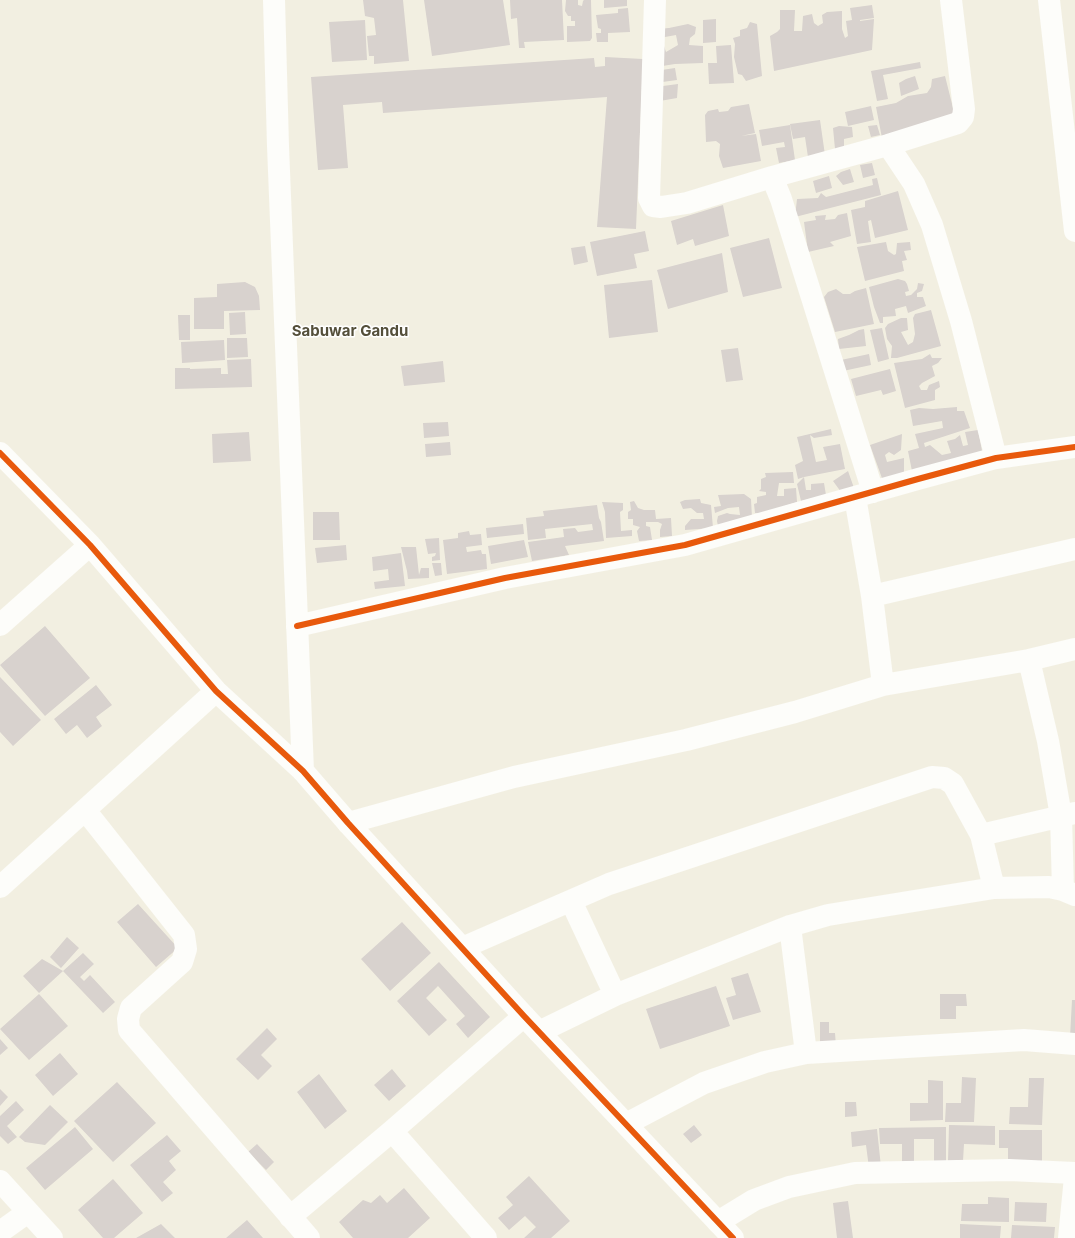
<!DOCTYPE html>
<html>
<head>
<meta charset="utf-8">
<style>
	body { margin:0 }
	canvas { display:block; background:#f2efe1 }
</style>
</head>
<body>
<canvas width="1075" height="1238"></canvas>
<script>
const ctx = document.querySelector('canvas').getContext('2d');
ctx.lineJoin = 'round';
function fillPath(path, color) { ctx.fillStyle = color; ctx.fill(path, 'evenodd'); }
function strokePath(path, color, width, dash) { ctx.strokeStyle = color; ctx.lineWidth = width; ctx.lineCap = dash ? 'butt' : 'round'; ctx.setLineDash(dash || []); ctx.stroke(path); }
function drawText(font, color, halo, rows, align = 'center') {
  ctx.font = font + ' Inter,sans-serif'; ctx.lineWidth = 3; ctx.setLineDash([]); ctx.textBaseline = 'middle'; ctx.strokeStyle = halo; ctx.fillStyle = color; for (const [text, x, y, turn = 0] of rows) {
    ctx.save(); ctx.translate(x, y); ctx.rotate((+turn || 0) * Math.PI / 180); ctx.textAlign = isNaN(turn) ? turn : align; if (halo) ctx.strokeText(text, 0, 0); ctx.fillText(text, 0, 0); ctx.restore();
  }
}
const building = new Path2D(`
	M 363,0 L 403,0 L 409,61 L 374,64 L 374,56 L 369,56 L 367,36 L 376,35 L 374,18 L 365,16 Z
	M 424,0 L 503,0 L 510,45 L 432,56 Z
	M 510,0 L 562,0 L 564,40 L 524,42 L 525,48 L 519,48 L 517,18 L 511,19 Z
	M 566,0 L 578,0 L 578,5 L 582,6 L 583,1 L 584,0 L 591,0 L 592,38 L 590,41 L 567,42 L 567,26 L 575,26 L 575,21 L 571,21 L 571,16 L 568,16 L 565,11 Z
	M 604,0 L 627,0 L 627,6 L 604,8 Z
	M 872,5 L 874,18 L 860,20 L 860,21 L 874,19 L 872,50 L 774,71 L 770,36 L 777,32 L 780,29 L 780,10 L 795,10 L 794,31 L 802,31 L 803,16 L 812,14 L 814,23 L 818,26 L 823,23 L 822,15 L 827,12 L 842,11 L 842,29 L 845,38 L 848,36 L 846,21 L 852,20 L 850,8 Z
	M 628,8 L 630,32 L 608,33 L 608,42 L 597,42 L 596,33 L 601,33 L 601,29 L 598,28 L 596,15 L 618,13 L 618,9 Z
	M 716,19 L 716,42 L 703,43 L 703,20 Z
	M 365,20 L 367,60 L 332,62 L 329,22 Z
	M 750,22 L 757,24 L 762,76 L 746,81 L 742,75 L 738,74 L 734,57 L 735,44 L 733,38 L 740,36 L 740,30 L 747,28 Z
	M 688,24 L 696,27 L 695,34 L 690,38 L 689,45 L 703,46 L 703,63 L 675,64 L 656,67 L 664,46 L 666,52 L 678,45 L 676,35 L 665,37 L 661,39 L 657,29 L 669,28 Z
	M 731,45 L 734,83 L 709,84 L 708,63 L 717,63 L 716,46 Z
	M 605,57 L 643,59 L 636,229 L 597,227 L 607,97 L 383,113 L 382,102 L 343,105 L 348,168 L 318,170 L 311,77 L 594,58 L 595,67 L 605,66 Z
	M 920,62 L 921,68 L 883,75 L 888,99 L 877,101 L 871,71 Z
	M 675,68 L 677,80 L 655,83 L 655,71 Z
	M 915,76 L 919,89 L 901,96 L 899,83 L 906,79 Z
	M 945,76 L 956,120 L 882,138 L 876,107 L 896,103 L 908,96 L 927,93 L 931,87 L 932,79 Z
	M 678,84 L 677,98 L 654,102 L 663,86 Z
	M 749,104 L 755,133 L 741,136 L 756,134 L 761,161 L 723,168 L 719,156 L 720,144 L 716,141 L 706,142 L 705,115 L 708,111 L 718,109 L 719,112 L 728,111 L 731,107 Z
	M 871,106 L 874,120 L 848,126 L 845,112 Z
	M 820,120 L 825,155 L 808,157 L 805,137 L 793,139 L 790,124 Z
	M 790,125 L 795,160 L 779,163 L 776,148 L 785,147 L 784,142 L 762,146 L 759,130 Z
	M 877,125 L 880,135 L 871,137 L 868,126 Z
	M 839,126 L 852,127 L 853,137 L 844,139 L 844,148 L 835,149 L 833,128 Z
	M 872,163 L 875,175 L 863,178 L 860,165 Z
	M 850,169 L 854,182 L 843,185 L 836,176 L 841,172 Z
	M 829,176 L 832,188 L 816,193 L 813,181 Z
	M 877,178 L 881,195 L 795,217 L 797,199 L 818,198 L 821,193 L 826,197 L 873,185 L 872,179 Z
	M 898,191 L 908,230 L 875,238 L 871,220 L 868,221 L 871,242 L 857,244 L 851,210 L 865,207 L 865,201 Z
	M 723,205 L 729,236 L 695,246 L 693,239 L 677,245 L 671,221 Z
	M 847,213 L 851,236 L 830,242 L 834,246 L 808,252 L 804,222 L 816,220 L 815,216 L 826,215 L 825,220 L 835,219 L 838,215 Z
	M 645,231 L 649,251 L 634,254 L 637,268 L 597,276 L 590,242 Z
	M 769,238 L 782,288 L 743,297 L 730,248 Z
	M 886,242 L 888,251 L 894,255 L 896,254 L 897,243 L 910,242 L 911,250 L 904,251 L 907,260 L 902,261 L 904,271 L 865,281 L 857,247 Z
	M 585,246 L 588,262 L 574,265 L 571,248 Z
	M 722,253 L 728,292 L 668,309 L 657,270 Z
	M 898,279 L 905,281 L 907,284 L 909,291 L 905,292 L 906,296 L 911,295 L 917,289 L 918,283 L 924,284 L 922,291 L 917,293 L 917,297 L 923,297 L 926,306 L 908,313 L 906,306 L 895,309 L 896,316 L 883,317 L 883,323 L 880,323 L 874,307 L 869,287 Z
	M 652,280 L 658,332 L 609,338 L 604,285 Z
	M 245,282 L 255,287 L 259,296 L 260,310 L 224,311 L 224,329 L 194,329 L 194,298 L 217,297 L 217,284 Z
	M 866,288 L 874,324 L 835,332 L 824,297 L 828,292 L 836,289 L 843,294 L 850,294 L 855,291 Z
	M 931,310 L 941,346 L 897,358 L 891,358 L 892,346 L 887,339 L 885,328 L 888,324 L 901,318 L 907,318 L 908,330 L 901,332 L 908,345 L 913,342 L 915,334 L 913,318 L 915,314 Z
	M 245,312 L 246,334 L 230,335 L 229,313 Z
	M 178,315 L 190,315 L 190,340 L 179,340 Z
	M 882,328 L 889,359 L 878,362 L 870,330 Z
	M 864,329 L 866,346 L 839,349 L 838,339 L 849,335 L 859,330 Z
	M 227,338 L 247,338 L 248,357 L 227,358 Z
	M 224,340 L 225,360 L 182,363 L 181,342 Z
	M 738,348 L 743,380 L 726,382 L 721,350 Z
	M 869,354 L 871,365 L 843,371 L 841,360 Z
	M 930,354 L 932,358 L 942,358 L 938,363 L 932,366 L 935,376 L 922,383 L 919,386 L 921,390 L 927,390 L 929,385 L 939,381 L 940,387 L 935,390 L 935,400 L 905,408 L 894,363 L 922,359 Z
	M 251,359 L 252,387 L 175,389 L 175,368 L 190,368 L 190,369 L 221,368 L 221,374 L 228,374 L 227,360 Z
	M 443,361 L 445,382 L 404,386 L 401,366 Z
	M 890,369 L 896,391 L 883,395 L 881,390 L 856,396 L 851,379 Z
	M 957,407 L 957,411 L 964,411 L 970,428 L 924,443 L 925,447 L 930,445 L 942,455 L 951,453 L 947,441 L 955,439 L 960,435 L 963,446 L 968,445 L 965,432 L 978,430 L 983,456 L 912,471 L 908,451 L 919,448 L 915,434 L 943,428 L 942,421 L 913,426 L 910,410 L 919,408 L 933,409 Z
	M 448,422 L 449,436 L 424,438 L 423,423 Z
	M 831,429 L 832,435 L 814,438 L 810,435 L 816,462 L 827,460 L 823,447 L 840,444 L 845,469 L 804,477 L 806,490 L 811,490 L 811,484 L 824,483 L 826,495 L 801,501 L 797,484 L 804,477 L 798,479 L 795,465 L 803,461 L 797,437 Z
	M 249,432 L 251,461 L 213,463 L 212,434 Z
	M 902,434 L 901,450 L 894,455 L 889,452 L 885,455 L 887,462 L 904,458 L 904,473 L 883,481 L 870,445 Z
	M 450,442 L 451,455 L 426,457 L 425,444 Z
	M 848,471 L 854,488 L 841,492 L 833,481 Z
	M 793,472 L 794,483 L 779,483 L 777,496 L 784,496 L 784,489 L 796,488 L 797,502 L 763,513 L 755,513 L 754,504 L 757,503 L 757,497 L 766,495 L 766,492 L 759,491 L 761,489 L 761,479 L 766,477 L 765,473 Z
	M 744,494 L 751,499 L 752,518 L 718,526 L 717,521 L 718,516 L 727,513 L 730,514 L 740,515 L 739,507 L 728,508 L 715,513 L 714,507 L 721,506 L 718,495 Z
	M 700,499 L 701,503 L 711,505 L 713,528 L 685,530 L 685,526 L 691,519 L 704,519 L 703,513 L 697,513 L 691,508 L 683,509 L 680,502 L 685,500 Z
	M 634,501 L 638,508 L 644,510 L 655,510 L 656,519 L 671,518 L 672,536 L 660,537 L 660,530 L 662,524 L 658,522 L 646,522 L 646,526 L 650,527 L 652,540 L 639,541 L 637,531 L 640,527 L 633,525 L 633,519 L 628,519 L 628,512 L 631,510 L 630,502 Z
	M 602,502 L 623,503 L 623,510 L 620,512 L 621,531 L 632,530 L 632,536 L 606,538 L 605,512 Z
	M 597,505 L 599,518 L 601,522 L 604,541 L 565,546 L 569,555 L 532,561 L 528,542 L 564,537 L 563,529 L 575,528 L 578,532 L 593,530 L 592,524 L 545,529 L 546,538 L 528,540 L 526,518 L 544,516 L 543,511 Z
	M 313,512 L 339,512 L 340,540 L 313,540 Z
	M 523,524 L 524,534 L 487,538 L 486,528 Z
	M 469,531 L 470,535 L 481,534 L 482,545 L 466,547 L 467,552 L 481,550 L 482,554 L 486,554 L 487,569 L 447,574 L 443,540 L 458,538 L 458,533 Z
	M 439,538 L 440,560 L 432,561 L 432,557 L 435,556 L 436,553 L 428,554 L 425,539 Z
	M 524,540 L 528,557 L 491,564 L 488,546 Z
	M 346,545 L 347,560 L 317,563 L 315,548 Z
	M 401,547 L 416,547 L 419,575 L 421,568 L 429,568 L 429,578 L 408,579 L 407,571 Z
	M 401,553 L 405,586 L 375,589 L 374,582 L 389,580 L 388,569 L 373,571 L 372,557 Z
	M 432,563 L 441,563 L 442,575 L 435,576 Z
	M 45,626 L 90,678 L 45,716 L 0,665 Z
	M 0,677 L 41,720 L 13,746 L 0,732 Z
	M 96,685 L 112,705 L 96,717 L 102,726 L 87,738 L 77,725 L 66,734 L 54,719 Z
	M 138,904 L 178,948 L 156,967 L 117,922 Z
	M 402,922 L 431,953 L 390,991 L 361,959 Z
	M 67,937 L 79,948 L 61,968 L 50,957 Z
	M 83,953 L 94,964 L 80,977 L 84,981 L 90,975 L 115,1002 L 103,1013 L 63,971 Z
	M 42,959 L 63,971 L 39,993 L 23,976 Z
	M 439,962 L 490,1017 L 468,1038 L 456,1024 L 465,1016 L 438,986 L 426,998 L 447,1020 L 429,1036 L 397,1001 Z
	M 748,973 L 761,1012 L 733,1020 L 726,998 L 736,995 L 731,978 Z
	M 716,986 L 730,1026 L 660,1049 L 646,1009 Z
	M 39,994 L 68,1026 L 29,1060 L 0,1029 Z
	M 940,994 L 966,994 L 967,1006 L 956,1006 L 956,1019 L 940,1019 Z
	M 1072,1000 L 1075,1000 L 1075,1037 L 1070,1037 Z
	M 820,1022 L 829,1022 L 829,1033 L 835,1033 L 836,1046 L 820,1047 Z
	M 267,1028 L 277,1039 L 261,1055 L 272,1066 L 258,1080 L 236,1059 Z
	M 0,1039 L 8,1048 L 0,1055 Z
	M 60,1053 L 78,1074 L 53,1096 L 35,1075 Z
	M 392,1069 L 406,1086 L 389,1101 L 374,1085 Z
	M 319,1074 L 347,1111 L 325,1129 L 297,1092 Z
	M 962,1077 L 976,1078 L 974,1122 L 945,1122 L 946,1103 L 961,1103 Z
	M 1029,1078 L 1044,1078 L 1042,1125 L 1009,1124 L 1010,1107 L 1028,1107 Z
	M 928,1080 L 943,1081 L 943,1120 L 910,1121 L 910,1103 L 928,1103 Z
	M 117,1082 L 156,1123 L 113,1162 L 74,1121 Z
	M 0,1089 L 8,1097 L 0,1106 Z
	M 16,1101 L 24,1110 L 7,1126 L 17,1137 L 8,1144 L 0,1136 L 0,1116 Z
	M 845,1102 L 856,1102 L 857,1116 L 845,1117 Z
	M 50,1105 L 68,1122 L 45,1145 L 25,1142 L 19,1137 Z
	M 694,1125 L 702,1135 L 691,1143 L 683,1134 Z
	M 949,1125 L 995,1126 L 995,1145 L 964,1144 L 963,1161 L 948,1161 Z
	M 75,1127 L 93,1149 L 45,1190 L 26,1168 Z
	M 946,1127 L 946,1163 L 934,1163 L 934,1139 L 914,1139 L 914,1165 L 902,1165 L 902,1144 L 880,1144 L 879,1128 Z
	M 877,1129 L 881,1167 L 869,1168 L 866,1145 L 852,1147 L 851,1132 Z
	M 999,1130 L 1042,1130 L 1042,1166 L 1008,1166 L 1008,1148 L 999,1148 Z
	M 167,1135 L 181,1151 L 169,1161 L 176,1170 L 163,1182 L 173,1193 L 162,1202 L 130,1165 Z
	M 257,1144 L 274,1162 L 266,1170 L 248,1152 Z
	M 529,1176 L 570,1221 L 551,1238 L 524,1238 L 536,1227 L 525,1216 L 509,1230 L 498,1218 L 513,1205 L 506,1197 Z
	M 113,1179 L 143,1213 L 114,1238 L 103,1238 L 78,1210 Z
	M 404,1188 L 430,1218 L 408,1238 L 353,1238 L 339,1222 L 363,1200 L 371,1203 L 380,1195 L 387,1203 Z
	M 988,1197 L 1009,1198 L 1009,1222 L 961,1221 L 962,1204 L 988,1204 Z
	M 848,1201 L 853,1238 L 837,1238 L 833,1203 Z
	M 1015,1202 L 1047,1203 L 1046,1222 L 1014,1221 Z
	M 247,1220 L 263,1238 L 226,1238 Z
	M 161,1224 L 175,1238 L 136,1238 Z
	M 960,1224 L 1001,1226 L 1000,1238 L 960,1238 Z
	M 1012,1225 L 1055,1227 L 1054,1238 L 1011,1238 Z`);
const minor = new Path2D(`
	M 655,0 L 649,198 L 653,206 L 661,207 L 687,203 L 772,177
	M 1049,0 L 1075,231
	M 888,145 L 914,184 L 932,225 L 961,321 L 996,458
	M 0,453 L 90,545 L 216,691 L 303,771
	M 873,492 L 781,199 L 772,177 L 888,145 L 958,123 L 963,117 L 964,109 L 951,0
	M 855,497 L 872,596 L 883,685
	M 872,596 L 1075,549
	M 0,625 L 90,545
	M 297,626 L 505,578 L 685,545 L 918,479 L 996,458 L 1075,447
	M 1029,660 L 1048,741 L 1061,816 L 1063,890
	M 85,810 L 184,935 L 186,949 L 182,962 L 131,1008 L 128,1019 L 129,1030 L 309,1238
	M 348,823 L 514,777 L 686,740 L 795,712 L 883,685 L 1029,660 L 1075,649
	M 981,835 L 1075,813
	M 0,887 L 216,691
	M 571,901 L 615,995
	M 790,926 L 806,1053
	M 462,948 L 609,884 L 932,777 L 944,778 L 953,784 L 981,835 L 994,888
	M 539,1032 L 615,995 L 790,926 L 828,915 L 994,888 L 1049,887 L 1063,890 L 1075,895
	M 626,1124 L 704,1083 L 765,1062 L 806,1053 L 1024,1040 L 1075,1044
	M 392,1131 L 486,1238
	M 0,1181 L 52,1238
	M 290,1217 L 392,1131 L 524,1016
	M 718,1222 L 754,1200 L 789,1187 L 855,1173 L 1009,1170 L 1075,1173
	M 0,1232 L 28,1212
	M 1069,1238 L 1075,1177`);
const tertiary = new Path2D(`
	M 274,0 L 278,146 L 303,771 L 348,823 L 524,1016 L 733,1238`);
const cycleway = new Path2D(`
	M 0,453 L 90,545 L 216,691 L 303,771 L 348,823 L 524,1016 L 733,1238
	M 297,626 L 505,578 L 685,545 L 918,479 L 996,458 L 1075,447`);
const districtNames = [
	["Sabuwar Gandu",350,331]
];
fillPath(building, '#d8d2ce');
strokePath(minor, '#fdfdfa', 22);
strokePath(tertiary, '#fdfdfa', 22);
strokePath(cycleway, '#e8590c', 6);
drawText('bold 15px', '#544f3a', '#fff', districtNames);
</script>
</body>
</html>
